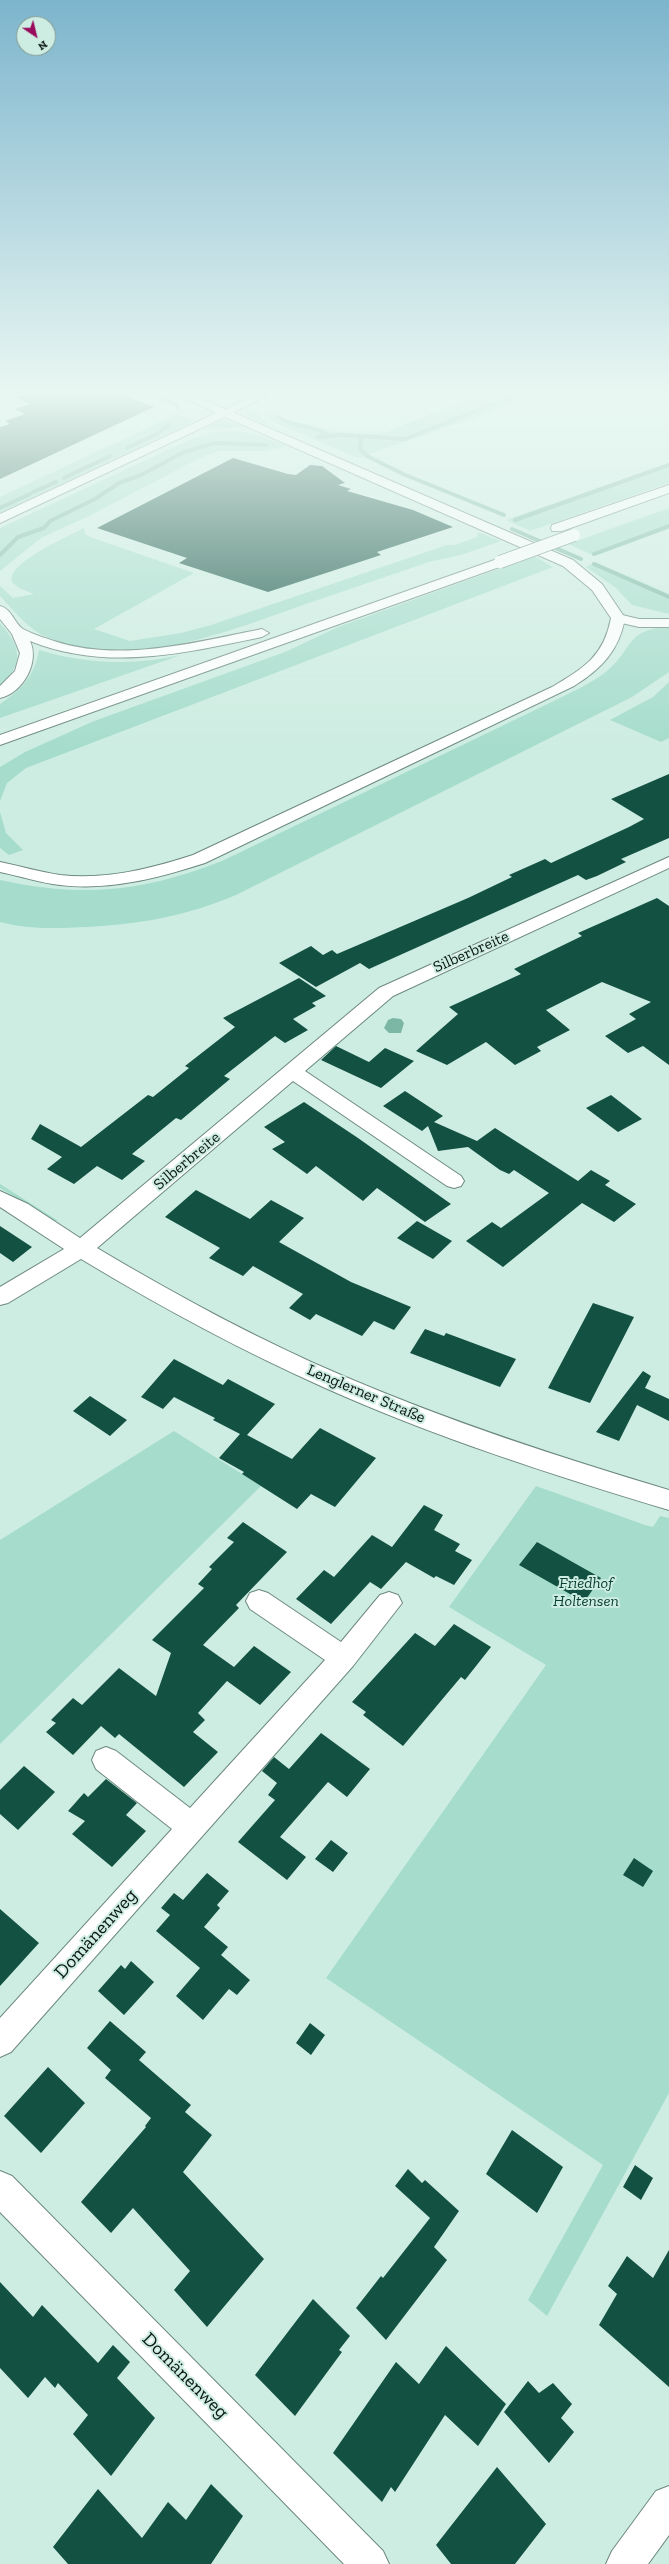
<!DOCTYPE html>
<html>
<head>
<meta charset="utf-8">
<style>
	body { margin:0 }
	#map { position:relative; width:669px; height:2564px; overflow:hidden; background:#ceede2; font-family:"Zilla Slab",serif }
	canvas { display:block }
	.north { position:absolute; left:16px; top:16px; width:40px; height:40px; box-sizing:border-box; background:#ceede2; border:1px solid #80978f; border-radius:50%; rotate:145deg; font-size:11px; font-weight:700; line-height:16px; text-align:center; color:#0a1512 }
	.north::after { content:''; display:block; margin:auto; width:14px; height:18px; background:#990b5d; clip-path:polygon(50% 0,100% 100%,50% 72%,0 100%) }
</style>
</head>
<body>
<div id="map">
<canvas width="669" height="2564"></canvas>
<div class="north">N</div>
</div>
<script>
const ctx = document.querySelector('canvas').getContext('2d');
ctx.lineJoin = 'round';
function fillPath(path, color) { ctx.fillStyle = color; ctx.fill(path, 'evenodd'); }
function strokePath(path, color, width, dash) { ctx.strokeStyle = color; ctx.lineWidth = width; ctx.lineCap = dash ? 'butt' : 'round'; ctx.setLineDash(dash || []); ctx.stroke(path); }
function drawText(font, color, halo, rows, align = 'center') {
  ctx.font = font + ' "Zilla Slab",serif'; ctx.lineWidth = 4; ctx.setLineDash([]); ctx.textBaseline = 'middle'; ctx.strokeStyle = halo; ctx.fillStyle = color; for (const [text, x, y, turn = 0] of rows) {
    ctx.save(); ctx.translate(x, y); ctx.rotate((+turn || 0) * Math.PI / 180); ctx.textAlign = isNaN(turn) ? turn : align; if (halo) ctx.strokeText(text, 0, 0); ctx.fillText(text, 0, 0); ctx.restore();
  }
}
const green = new Path2D(`
	M 477,395 L 530,395 L 502,408 L 358,458 L 271,421 L 263,411 L 257,409 L 292,422 L 337,432 L 381,434 Z
	M 247,409 L 255,412 L 266,422 L 302,438 L 251,418 L 245,414 Z
	M 177,414 L 194,421 L 0,513 L 0,497 Z
	M 223,420 L 245,427 L 202,430 Z
	M 237,431 L 259,435 L 287,446 L 265,451 L 219,451 L 200,458 L 91,515 L 41,538 L 0,571 L 0,528 L 191,439 L 215,432 Z
	M 669,463 L 669,483 L 530,531 L 506,520 Z
	M 669,508 L 669,529 L 595,556 L 568,544 Z
	M 84,528 L 85,534 L 90,537 L 194,573 L 94,629 L 130,641 L 181,633 L 211,625 L 447,545 L 455,545 L 477,537 L 478,532 L 501,541 L 461,555 L 429,562 C 387,576 345,591 303,605 C 227,632 120,675 42,635 C 26,626 12,609 0,596 L 0,586 L 13,598 L 34,594 L 19,588 L 12,582 C 6,563 69,536 84,528 Z
	M 534,556 L 553,567 L 26,768 L 7,783 L 0,801 L 0,767 L 25,752 L 94,721 L 285,652 L 338,627 Z
	M 595,562 L 669,594 L 669,614 L 632,605 L 616,588 L 586,567 Z
	M 0,623 C 21,647 25,663 0,686 Z
	M 669,626 L 669,672 L 632,697 L 236,895 C 183,917 145,923 88,927 C 57,928 30,930 0,922 L 0,880 C 84,898 142,892 222,861 L 564,696 C 578,689 594,681 607,671 C 635,647 624,631 669,626 Z
	M 39,650 C 85,664 134,666 181,655 L 0,718 L 0,704 C 22,689 34,677 39,650 Z
	M 669,682 L 669,738 L 661,742 L 610,720 L 653,697 Z
	M 0,812 L 6,833 L 23,850 L 9,855 L 0,848 Z
	M 0,1184 L 57,1220 L 56,1222 L 0,1188 Z
	M 174,1431 L 261,1486 L 0,1744 L 0,1540 Z
	M 536,1486 L 645,1525 L 653,1527 L 660,1516 L 669,1518 L 669,2093 L 547,2316 L 528,2300 L 603,2165 L 326,1978 L 546,1665 L 449,1607 Z`);
const water = new Path2D(`
	M 393,1018 L 401,1019 L 404,1023 L 401,1033 L 389,1033 L 384,1028 L 388,1020 Z`);
const stream = new Path2D(`
	M 155,395 L 177,405 L 178,408
	M 278,417 C 293,428 313,424 328,435
	M 358,436 L 361,439 L 360,449 L 367,456 L 403,474 L 504,515
	M 318,437 L 343,435 L 405,439 L 516,395
	M 127,448 L 155,435 L 169,425
	M 64,478 L 110,456
	M 33,492 L 56,482
	M 0,508 L 30,494
	M 515,520 L 669,465
	M 512,529 L 581,559
	M 594,554 L 669,526
	M 0,555 L 18,537 L 44,528 L 50,521 L 95,499 L 119,483 L 141,475 L 184,452 L 215,443 L 266,445
	M 594,564 L 669,597`);
const building = new Path2D(`
	M 10,395 L 124,395 L 154,407 L 0,479 L 0,427 L 10,424 L 5,421 L 25,414 L 14,409 L 30,404 Z
	M 233,458 L 288,474 L 296,475 L 310,465 L 322,466 L 345,483 L 338,485 L 351,489 L 347,491 L 413,510 L 453,527 L 377,552 L 381,555 L 268,592 L 179,563 L 187,558 L 97,528 Z
	M 669,774 L 669,838 L 621,859 L 626,862 L 597,876 L 586,880 L 578,875 L 369,969 L 360,963 L 316,987 L 279,963 L 311,946 L 323,955 L 332,950 L 337,954 L 468,898 L 512,877 L 509,875 L 545,859 L 551,863 L 629,827 L 644,819 L 611,799 Z
	M 657,898 L 669,906 L 669,1065 L 643,1046 L 628,1053 L 605,1036 L 636,1019 L 629,1014 L 651,1002 L 602,982 L 546,1010 L 570,1030 L 537,1047 L 541,1051 L 515,1065 L 486,1042 L 447,1065 L 416,1051 L 458,1014 L 449,1007 L 521,974 L 514,969 L 582,936 L 578,933 Z
	M 299,978 L 326,996 L 312,1003 L 316,1006 L 293,1019 L 308,1030 L 285,1043 L 275,1036 L 224,1076 L 230,1079 L 181,1120 L 176,1118 L 132,1154 L 145,1161 L 122,1180 L 97,1166 L 74,1184 L 47,1169 L 62,1157 L 31,1139 L 40,1124 L 81,1147 L 148,1095 L 153,1097 L 189,1068 L 185,1066 L 235,1027 L 223,1018 Z
	M 336,1046 L 369,1062 L 385,1048 L 414,1061 L 381,1088 L 321,1060 Z
	M 405,1091 L 443,1116 L 434,1122 L 477,1141 L 495,1128 L 578,1181 L 591,1170 L 610,1181 L 605,1185 L 636,1204 L 614,1222 L 582,1203 L 503,1267 L 466,1241 L 492,1222 L 501,1228 L 549,1193 L 514,1170 L 509,1174 L 500,1170 L 468,1147 L 438,1151 L 428,1126 L 422,1131 L 383,1106 Z
	M 611,1095 L 642,1119 L 618,1132 L 586,1108 Z
	M 304,1102 L 358,1138 L 451,1204 L 425,1222 L 377,1188 L 363,1201 L 316,1166 L 307,1174 L 272,1149 L 285,1142 L 264,1127 Z
	M 196,1190 L 250,1219 L 271,1200 L 304,1218 L 279,1242 L 351,1282 L 411,1307 L 394,1330 L 374,1321 L 362,1336 L 316,1314 L 310,1320 L 289,1308 L 303,1294 L 253,1266 L 243,1276 L 209,1258 L 220,1248 L 165,1217 Z
	M 417,1221 L 452,1241 L 433,1259 L 397,1238 Z
	M 0,1226 L 32,1247 L 13,1262 L 0,1253 Z
	M 593,1303 L 634,1317 L 590,1403 L 548,1388 Z
	M 425,1329 L 444,1336 L 446,1333 L 516,1359 L 500,1387 L 410,1353 Z
	M 174,1359 L 223,1385 L 228,1379 L 275,1404 L 247,1435 L 292,1459 L 320,1428 L 376,1458 L 335,1507 L 311,1494 L 297,1509 L 242,1474 L 244,1472 L 219,1458 L 240,1434 L 213,1420 L 215,1418 L 174,1397 L 163,1409 L 141,1397 Z
	M 643,1371 L 651,1376 L 645,1388 L 669,1399 L 669,1421 L 637,1405 L 619,1441 L 596,1432 Z
	M 90,1396 L 127,1420 L 110,1436 L 73,1411 Z
	M 424,1505 L 443,1515 L 434,1530 L 460,1544 L 455,1551 L 472,1560 L 454,1585 L 436,1576 L 434,1578 L 406,1562 L 381,1589 L 370,1582 L 331,1624 L 296,1599 L 324,1570 L 334,1577 L 372,1535 L 392,1547 Z
	M 243,1522 L 287,1552 L 236,1605 L 239,1608 L 203,1645 L 234,1667 L 254,1646 L 291,1672 L 260,1705 L 227,1681 L 198,1713 L 205,1720 L 193,1732 L 218,1752 L 184,1787 L 119,1734 L 115,1738 L 101,1726 L 73,1755 L 46,1732 L 56,1723 L 51,1720 L 73,1698 L 82,1705 L 119,1668 L 156,1696 L 171,1653 L 152,1640 L 204,1588 L 198,1584 L 212,1569 L 209,1567 L 234,1542 L 227,1538 Z
	M 537,1542 L 601,1578 L 584,1602 L 519,1565 Z
	M 454,1624 L 491,1647 L 465,1680 L 461,1677 L 403,1746 L 363,1715 L 366,1712 L 352,1702 L 415,1633 L 435,1646 Z
	M 321,1733 L 370,1769 L 347,1797 L 328,1782 L 280,1837 L 306,1857 L 287,1880 L 238,1842 L 275,1800 L 268,1795 L 277,1783 L 262,1771 L 274,1757 L 289,1769 Z
	M 24,1766 L 55,1792 L 18,1830 L 0,1814 L 0,1790 Z
	M 106,1779 L 137,1803 L 126,1815 L 146,1831 L 112,1867 L 72,1834 L 85,1821 L 68,1811 L 84,1793 L 88,1797 Z
	M 331,1840 L 348,1853 L 333,1872 L 315,1859 Z
	M 634,1858 L 653,1871 L 643,1887 L 623,1875 Z
	M 207,1873 L 229,1891 L 217,1905 L 220,1908 L 204,1927 L 228,1947 L 221,1955 L 250,1980 L 237,1995 L 229,1989 L 203,2020 L 176,1996 L 200,1968 L 156,1931 L 170,1915 L 161,1908 L 174,1893 L 183,1900 Z
	M 0,1909 L 39,1943 L 0,1986 Z
	M 131,1961 L 154,1982 L 124,2015 L 98,1991 L 121,1965 L 125,1969 Z
	M 110,2021 L 146,2052 L 139,2060 L 191,2105 L 185,2112 L 212,2135 L 183,2172 L 264,2259 L 207,2327 L 174,2290 L 190,2271 L 133,2208 L 111,2233 L 81,2202 L 146,2127 L 145,2126 L 151,2118 L 105,2078 L 111,2070 L 87,2048 Z
	M 310,2023 L 325,2035 L 311,2055 L 296,2043 Z
	M 48,2067 L 85,2103 L 41,2153 L 4,2116 Z
	M 512,2130 L 563,2167 L 537,2213 L 486,2174 Z
	M 635,2165 L 653,2178 L 641,2200 L 623,2187 Z
	M 408,2169 L 422,2183 L 425,2180 L 459,2211 L 434,2247 L 447,2260 L 386,2340 L 356,2308 L 381,2276 L 383,2278 L 430,2218 L 395,2186 Z
	M 669,2250 L 669,2387 L 599,2325 L 617,2294 L 608,2286 L 627,2256 L 653,2278 Z
	M 0,2282 L 33,2317 L 42,2305 L 98,2363 L 113,2345 L 130,2362 L 117,2378 L 155,2418 L 111,2476 L 73,2434 L 88,2415 L 58,2383 L 55,2388 L 45,2377 L 28,2398 L 0,2368 Z
	M 313,2299 L 350,2336 L 339,2350 L 342,2352 L 295,2416 L 255,2375 Z
	M 446,2346 L 506,2404 L 478,2446 L 445,2415 L 395,2492 L 391,2487 L 382,2502 L 333,2453 L 396,2362 L 419,2384 Z
	M 528,2381 L 539,2393 L 553,2383 L 572,2404 L 561,2418 L 574,2432 L 549,2463 L 504,2412 Z
	M 497,2467 L 546,2524 L 515,2564 L 451,2564 L 436,2545 Z
	M 211,2484 L 243,2516 L 211,2564 L 68,2564 L 53,2547 L 98,2489 L 142,2538 L 168,2502 L 186,2520 Z`);
const minor = new Path2D(`
	M 253,395 L 268,395 L 229,415 L 225,416 L 219,413 Z
	M 618,614 L 639,619 L 669,619 L 669,627 L 639,627 L 613,621 L 611,618 Z
	M 669,857 L 669,868 L 393,996 L 305,1071 L 461,1176 L 464,1181 L 461,1186 L 454,1188 L 447,1186 L 293,1081 L 97,1248 C 176,1295 257,1339 341,1375 C 448,1421 558,1457 669,1490 L 669,1510 C 552,1475 435,1437 323,1387 C 240,1350 159,1306 81,1259 L 8,1303 L 0,1305 L 0,1287 L 64,1249 L 0,1207 L 0,1191 L 28,1204 L 80,1238 L 379,988 Z
	M 259,1590 L 268,1593 L 341,1642 L 380,1595 L 389,1592 L 398,1595 L 402,1603 L 353,1666 L 11,2052 L 0,2057 L 0,2018 L 172,1829 L 96,1769 L 92,1760 L 96,1751 L 106,1747 L 116,1751 L 190,1808 L 325,1660 L 250,1609 L 246,1601 L 250,1593 Z
	M 0,2171 L 12,2176 L 383,2551 L 389,2564 L 344,2564 L 0,2212 Z
	M 669,2486 L 669,2535 L 648,2564 L 606,2564 L 612,2551 L 656,2491 Z`);
const major = new Path2D(`
	M 178,395 L 193,395 L 573,560 L 602,584 L 625,618 L 623,621 L 613,621 L 592,590 L 563,566 L 225,417 L 0,523 L 0,514 L 216,413 Z`);
const highway = new Path2D(`
	M 669,485 L 669,493 L 562,531 L 552,531 L 551,528 L 552,525 Z
	M 500,558 L 507,562 L 505,565 L 0,745 L 0,735 Z
	M 0,606 C 12,609 14,623 23,629 C 32,634 45,638 54,641 C 121,663 196,642 262,629 L 269,633 L 262,637 C 185,653 107,672 30,641 C 40,662 23,693 0,698 L 0,686 L 15,671 L 20,653 L 12,634 L 0,619 Z
	M 618,614 L 625,618 C 619,651 601,669 574,686 L 205,863 C 158,878 110,891 60,885 C 40,883 20,876 0,872 L 0,862 C 20,866 40,872 60,875 C 106,880 150,869 193,855 L 552,687 C 584,668 604,656 611,618 Z`);
const highwayBridge = new Path2D(`
	M 500,562 L 574,535`);
const streetNames = [
	["Silberbreite",471,952,-24],
	["Silberbreite",187,1161,-40],
	["Lenglerner Straße",366,1394,23]
];
const parkNames = [
	["Friedhof",586,1583],
	["Holtensen",586,1601]
];
const nearStreetnames = [
	["Domänenweg",96,1934,-48],
	["Domänenweg",185,2376,45]
];
fillPath(green, '#a5dccb');
fillPath(water, '#7cb7a5');
strokePath(stream, '#7cb7a5', 4);
fillPath(building, '#135142');
strokePath(minor, '#6c887f', 2);
strokePath(major, '#6c887f', 2);
strokePath(highway, '#6c887f', 2);
fillPath(minor, '#fff');
fillPath(major, '#fff');
fillPath(highway, '#fff');
strokePath(highwayBridge, '#6c887f', 14, []);
strokePath(highwayBridge, '#fff', 12);
const sky = ctx.createLinearGradient(0, 0, 0, 754);
sky.addColorStop(0, '#7db5cd');
sky.addColorStop(0.52, '#e9f7f2');
sky.addColorStop(1, '#e9f7f200');
ctx.fillStyle = sky;
ctx.fillRect(0, 0, 669, 754);
drawText('16px', '#0a1512', '#ceede2', streetNames);
drawText('italic 16px', '#0b4034', '#ceede2', parkNames);
drawText('19px', '#0a1512', '#ceede2', nearStreetnames);
</script>
</body>
</html>
